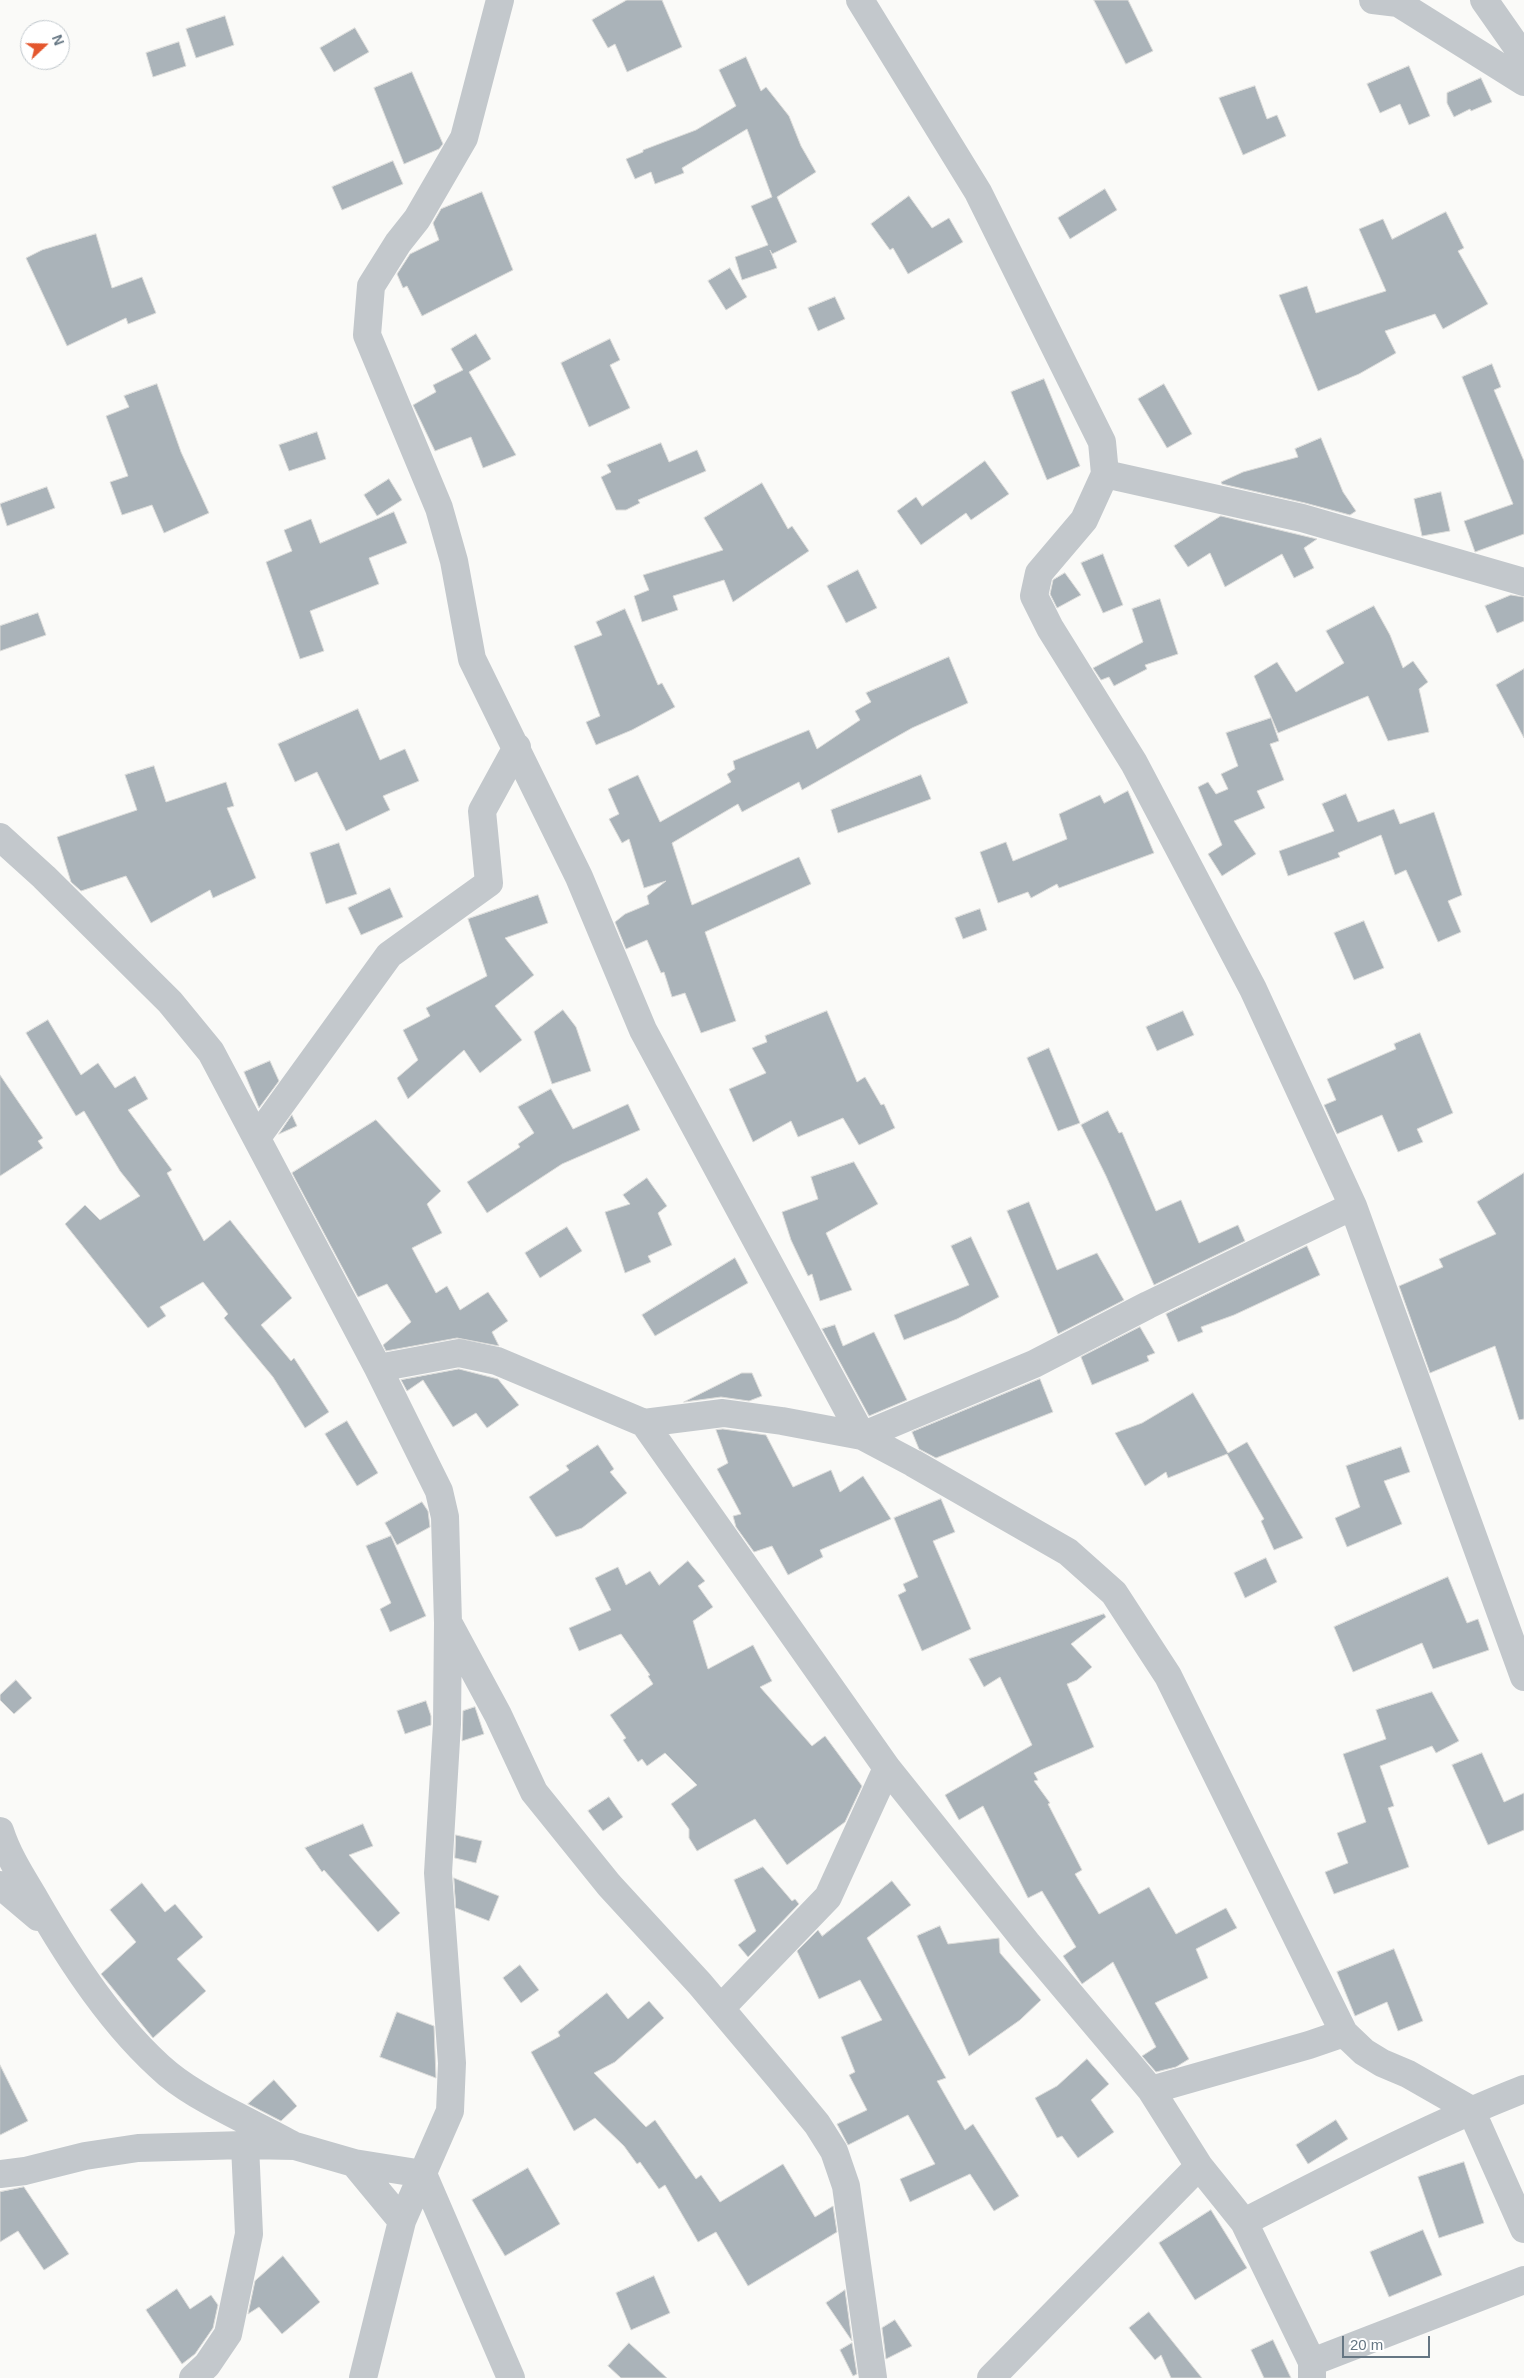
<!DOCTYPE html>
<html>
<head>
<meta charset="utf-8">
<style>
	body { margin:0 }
	#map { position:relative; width:1524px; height:2378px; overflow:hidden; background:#fafaf8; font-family:Helvetica,sans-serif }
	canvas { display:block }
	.north { position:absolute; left:20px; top:20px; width:50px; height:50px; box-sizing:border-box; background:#fff; border:1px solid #c1c8cd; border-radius:50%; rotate:69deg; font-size:14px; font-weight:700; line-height:20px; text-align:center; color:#657683 }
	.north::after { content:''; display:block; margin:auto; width:18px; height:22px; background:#e4572e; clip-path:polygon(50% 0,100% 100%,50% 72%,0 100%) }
	.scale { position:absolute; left:1342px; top:2336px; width:88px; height:22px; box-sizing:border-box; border:2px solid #657683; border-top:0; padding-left:6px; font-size:15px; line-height:18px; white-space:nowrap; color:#657683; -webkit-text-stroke:4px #fff; paint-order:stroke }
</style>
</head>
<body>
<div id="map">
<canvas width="1524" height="2378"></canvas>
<div class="north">N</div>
<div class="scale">20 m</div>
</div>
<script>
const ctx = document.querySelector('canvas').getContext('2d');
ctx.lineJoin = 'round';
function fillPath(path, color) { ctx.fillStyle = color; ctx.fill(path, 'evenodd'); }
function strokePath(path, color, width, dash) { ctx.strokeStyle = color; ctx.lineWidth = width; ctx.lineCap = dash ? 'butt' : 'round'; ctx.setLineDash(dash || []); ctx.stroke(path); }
const building = new Path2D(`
	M 627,0 L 662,0 L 682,47 L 627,72 L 615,44 L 608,48 L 592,20 Z
	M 1094,0 L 1128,0 L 1153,51 L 1126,64 Z
	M 225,16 L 234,45 L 196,58 L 186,29 Z
	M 355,28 L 369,52 L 334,72 L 320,48 Z
	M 179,42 L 186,66 L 153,77 L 146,53 Z
	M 746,57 L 761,91 L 766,87 L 789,116 L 801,146 L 816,172 L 777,197 L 797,242 L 772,254 L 770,250 L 777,268 L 742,280 L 735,257 L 768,245 L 751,206 L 772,197 L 747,129 L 682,168 L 684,173 L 655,184 L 651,172 L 635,179 L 626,159 L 643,152 L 643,150 L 696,130 L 736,106 L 719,70 Z
	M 1409,66 L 1430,116 L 1409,125 L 1400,104 L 1380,113 L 1367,84 Z
	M 412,72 L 443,144 L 439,149 L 404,164 L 374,88 Z
	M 1481,78 L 1492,102 L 1471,111 L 1470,109 L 1454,117 L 1447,103 L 1447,93 Z
	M 1255,86 L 1267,119 L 1277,115 L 1286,136 L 1243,155 L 1219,98 Z
	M 393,161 L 403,184 L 342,210 L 332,187 Z
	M 1105,189 L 1117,210 L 1070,239 L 1058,218 Z
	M 482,192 L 513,270 L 422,316 L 407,286 L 403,288 L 397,274 L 410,254 L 439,240 L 433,223 L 441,209 Z
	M 909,196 L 932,228 L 949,218 L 963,242 L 908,274 L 893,248 L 890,250 L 871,224 Z
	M 1446,212 L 1464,248 L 1458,251 L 1488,304 L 1443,329 L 1435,314 L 1385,331 L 1396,353 L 1359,374 L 1318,391 L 1279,295 L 1307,286 L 1316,313 L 1386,291 L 1359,229 L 1383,219 L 1392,239 Z
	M 96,234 L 112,288 L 142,277 L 156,313 L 128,324 L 126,318 L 67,346 L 26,258 L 42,250 Z
	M 730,268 L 747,297 L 726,310 L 708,281 Z
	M 835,297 L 845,319 L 818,331 L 808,308 Z
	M 476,334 L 491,359 L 469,372 L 516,455 L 483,468 L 471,437 L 435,451 L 413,405 L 436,392 L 433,385 L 463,370 L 451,349 Z
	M 610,339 L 620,360 L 610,365 L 630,408 L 589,427 L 561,363 Z
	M 1492,364 L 1501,387 L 1494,390 L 1524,461 L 1524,534 L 1475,552 L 1464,521 L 1513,504 L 1462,377 Z
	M 1044,379 L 1080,466 L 1047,480 L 1011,392 Z
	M 157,384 L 181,452 L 209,513 L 164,533 L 152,505 L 122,515 L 110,482 L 128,476 L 106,416 L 129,407 L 124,396 Z
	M 1164,384 L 1192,434 L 1167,448 L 1138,399 Z
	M 317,432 L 326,459 L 289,471 L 279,445 Z
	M 1321,438 L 1343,492 L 1356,511 L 1350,515 L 1305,503 L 1222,484 L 1221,482 L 1243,472 L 1298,457 L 1295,449 Z
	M 661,443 L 669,462 L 697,450 L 706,471 L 638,500 L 640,503 L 626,510 L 616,510 L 601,477 L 611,472 L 607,465 Z
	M 985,461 L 1009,494 L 971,520 L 966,513 L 921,545 L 897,511 L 916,497 L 922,506 Z
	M 389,479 L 402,500 L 377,516 L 364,495 Z
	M 762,483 L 788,529 L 792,526 L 809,551 L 733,602 L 724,580 L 673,596 L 678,610 L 642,622 L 634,596 L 649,590 L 643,575 L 723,550 L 704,518 Z
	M 47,487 L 55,508 L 7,526 L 0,504 Z
	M 1441,492 L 1450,531 L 1422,536 L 1414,499 Z
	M 394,512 L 407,543 L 369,558 L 379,584 L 310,611 L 324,651 L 300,659 L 266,562 L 292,551 L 284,530 L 311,519 L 320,543 Z
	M 1221,516 L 1317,539 L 1304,548 L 1314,568 L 1294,578 L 1282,554 L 1225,587 L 1210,553 L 1188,567 L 1174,546 Z
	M 1103,554 L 1123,605 L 1103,613 L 1081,563 Z
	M 858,570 L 877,608 L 846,623 L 827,586 Z
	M 1065,573 L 1081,595 L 1057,608 L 1050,594 L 1053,580 Z
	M 1511,595 L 1524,597 L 1524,621 L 1497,633 L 1485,606 Z
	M 1160,599 L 1178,654 L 1145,665 L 1147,669 L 1114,686 L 1109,677 L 1101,680 L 1093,668 L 1143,642 L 1132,609 Z
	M 1374,606 L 1390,635 L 1403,668 L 1413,661 L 1428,682 L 1419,689 L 1429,732 L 1388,741 L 1368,696 L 1278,733 L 1254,676 L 1277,662 L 1296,692 L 1344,663 L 1326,631 Z
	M 625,609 L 658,685 L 662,683 L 675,707 L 632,730 L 596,745 L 586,722 L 600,716 L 574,646 L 602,635 L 596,622 Z
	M 38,613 L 46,635 L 0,651 L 0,626 Z
	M 949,657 L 968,703 L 912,728 L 802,790 L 799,782 L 742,812 L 738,804 L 672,843 L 692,905 L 799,857 L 811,884 L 705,932 L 736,1021 L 701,1033 L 685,993 L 672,997 L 664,972 L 661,973 L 647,940 L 626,949 L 615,922 L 625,914 L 649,904 L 647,896 L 666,881 L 644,888 L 629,839 L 622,843 L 609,819 L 619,814 L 608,789 L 638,775 L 660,822 L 731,782 L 727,774 L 735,769 L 733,761 L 809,730 L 817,749 L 860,720 L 855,711 L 871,702 L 866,693 Z
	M 1524,669 L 1524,738 L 1496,685 Z
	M 358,709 L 380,760 L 405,749 L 419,781 L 383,796 L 390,810 L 346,831 L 317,772 L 295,782 L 278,744 Z
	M 1271,718 L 1279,741 L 1270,744 L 1284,780 L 1257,791 L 1265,808 L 1234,821 L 1256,854 L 1222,876 L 1208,854 L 1222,845 L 1198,787 L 1208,782 L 1216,794 L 1228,789 L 1221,774 L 1238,766 L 1226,733 Z
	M 154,766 L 166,802 L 226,782 L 234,806 L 227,808 L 256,878 L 213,898 L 210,890 L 151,923 L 126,876 L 81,891 L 71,882 L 57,837 L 137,810 L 125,775 Z
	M 921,775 L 931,799 L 838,833 L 831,810 Z
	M 1128,791 L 1154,853 L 1059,888 L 1057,884 L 1031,898 L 1028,892 L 998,903 L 980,852 L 1006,842 L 1013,861 L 1067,839 L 1059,814 L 1100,795 L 1104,803 Z
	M 1346,794 L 1358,822 L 1394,809 L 1400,824 L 1434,812 L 1462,895 L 1448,901 L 1461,932 L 1438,942 L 1406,870 L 1395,875 L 1381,835 L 1338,853 L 1340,857 L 1288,876 L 1279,851 L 1334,831 L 1322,804 Z
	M 339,843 L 357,894 L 326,904 L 310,853 Z
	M 390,888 L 403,917 L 361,935 L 348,908 Z
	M 538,895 L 548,923 L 505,938 L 534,975 L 495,1006 L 522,1040 L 480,1073 L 464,1050 L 408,1099 L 397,1078 L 418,1060 L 403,1030 L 430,1016 L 426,1008 L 487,976 L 468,919 Z
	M 980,909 L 987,930 L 963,939 L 955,918 Z
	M 1364,921 L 1384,968 L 1354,980 L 1334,933 Z
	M 563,1010 L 576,1027 L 591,1071 L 552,1084 L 534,1032 Z
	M 827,1011 L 857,1082 L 865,1077 L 881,1105 L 884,1104 L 895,1128 L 859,1145 L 843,1118 L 798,1137 L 791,1121 L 753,1142 L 729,1089 L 766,1073 L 752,1048 L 767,1042 L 765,1036 Z
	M 1183,1011 L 1194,1035 L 1157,1051 L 1146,1027 Z
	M 48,1020 L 81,1075 L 98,1063 L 115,1088 L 135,1076 L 148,1099 L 128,1110 L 172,1170 L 167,1173 L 204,1241 L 230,1220 L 292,1298 L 261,1325 L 291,1361 L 294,1358 L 329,1412 L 305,1428 L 273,1377 L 224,1318 L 228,1314 L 203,1282 L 160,1307 L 166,1316 L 148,1328 L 65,1224 L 85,1205 L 100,1220 L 140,1196 L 120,1171 L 84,1111 L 76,1116 L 26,1033 Z
	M 1420,1033 L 1453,1113 L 1417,1129 L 1423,1142 L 1398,1152 L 1382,1115 L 1337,1134 L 1324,1105 L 1336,1100 L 1327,1079 L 1396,1049 L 1394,1044 Z
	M 1049,1048 L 1080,1123 L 1058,1131 L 1027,1058 Z
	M 270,1061 L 279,1081 L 259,1108 L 244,1072 Z
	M 0,1075 L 43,1138 L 38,1141 L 43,1148 L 0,1176 Z
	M 551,1089 L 573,1129 L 628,1104 L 640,1130 L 562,1164 L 487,1213 L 467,1182 L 520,1147 L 518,1144 L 534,1133 L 518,1107 Z
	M 1108,1111 L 1119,1133 L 1122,1132 L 1156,1211 L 1181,1200 L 1199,1243 L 1238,1225 L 1245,1241 L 1154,1285 L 1106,1176 L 1081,1125 Z
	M 292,1115 L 297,1126 L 279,1134 Z
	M 376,1120 L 441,1191 L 427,1204 L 442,1233 L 412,1248 L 436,1293 L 447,1286 L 460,1310 L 488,1292 L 508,1321 L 492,1332 L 499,1346 L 457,1338 L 386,1351 L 383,1345 L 411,1322 L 387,1284 L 358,1297 L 292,1173 Z
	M 854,1162 L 878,1204 L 826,1233 L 852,1290 L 820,1301 L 812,1274 L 808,1276 L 791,1240 L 782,1212 L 818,1199 L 811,1177 Z
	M 1524,1173 L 1524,1419 L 1519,1420 L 1495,1346 L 1430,1373 L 1399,1286 L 1443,1267 L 1439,1259 L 1496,1234 L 1477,1202 Z
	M 647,1178 L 667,1206 L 658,1213 L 672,1245 L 648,1256 L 651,1262 L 625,1273 L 605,1212 L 630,1204 L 623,1195 Z
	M 1029,1202 L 1057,1270 L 1097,1253 L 1124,1300 L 1058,1334 L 1007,1211 Z
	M 567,1227 L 582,1251 L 540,1278 L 525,1253 Z
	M 971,1237 L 999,1297 L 957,1319 L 904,1340 L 894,1315 L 969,1285 L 951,1246 Z
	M 1307,1246 L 1320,1275 L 1234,1315 L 1201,1327 L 1203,1332 L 1178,1342 L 1166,1314 Z
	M 735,1258 L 748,1283 L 655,1336 L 642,1315 Z
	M 835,1325 L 843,1346 L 874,1332 L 907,1400 L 869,1416 L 822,1329 Z
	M 1140,1327 L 1155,1353 L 1147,1356 L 1149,1361 L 1092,1385 L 1081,1357 Z
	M 459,1369 L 498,1379 L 519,1405 L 487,1428 L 476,1413 L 453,1427 L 423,1380 L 407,1391 L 401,1380 Z
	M 742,1373 L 752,1373 L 762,1396 L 749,1401 L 721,1397 L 684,1402 Z
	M 1040,1379 L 1053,1412 L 936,1458 L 919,1449 L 912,1432 Z
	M 1193,1393 L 1228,1453 L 1247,1442 L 1303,1538 L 1274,1550 L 1261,1521 L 1264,1519 L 1227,1454 L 1168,1478 L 1166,1472 L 1145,1486 L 1115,1433 L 1142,1423 Z
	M 347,1421 L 378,1473 L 357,1486 L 325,1434 Z
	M 723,1429 L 766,1435 L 793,1487 L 831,1470 L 840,1492 L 863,1476 L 891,1519 L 820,1550 L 823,1557 L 788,1575 L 772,1546 L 754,1552 L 736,1527 L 733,1516 L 741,1514 L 717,1469 L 728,1463 L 716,1430 Z
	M 598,1445 L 614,1469 L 610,1472 L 627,1493 L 582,1528 L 556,1537 L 529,1497 L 569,1470 L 566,1466 Z
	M 1401,1447 L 1410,1472 L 1384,1481 L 1402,1524 L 1347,1547 L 1335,1518 L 1360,1507 L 1346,1466 Z
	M 941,1499 L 955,1532 L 933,1541 L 971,1629 L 922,1651 L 898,1595 L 906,1591 L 903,1584 L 918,1577 L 894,1518 Z
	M 422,1502 L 428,1511 L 430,1527 L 397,1545 L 385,1523 Z
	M 391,1536 L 426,1616 L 390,1632 L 380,1609 L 391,1603 L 366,1546 Z
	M 1266,1558 L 1277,1582 L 1245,1598 L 1234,1573 Z
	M 688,1561 L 705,1581 L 698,1586 L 713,1607 L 693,1621 L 708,1669 L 753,1645 L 772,1681 L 760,1687 L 812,1746 L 825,1736 L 862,1786 L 845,1822 L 787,1865 L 755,1819 L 697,1851 L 689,1838 L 689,1829 L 671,1804 L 697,1785 L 665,1753 L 647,1766 L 642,1759 L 638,1762 L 623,1740 L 626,1738 L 610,1715 L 653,1684 L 648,1676 L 650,1675 L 621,1634 L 579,1651 L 569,1628 L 611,1610 L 595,1578 L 618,1567 L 626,1585 L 650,1571 L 659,1585 Z
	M 1448,1577 L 1467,1623 L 1478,1619 L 1489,1650 L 1433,1669 L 1422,1643 L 1353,1672 L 1334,1627 Z
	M 1104,1614 L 1106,1617 L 1071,1644 L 1092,1667 L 1077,1680 L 1067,1684 L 1094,1747 L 1034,1773 L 1038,1780 L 1034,1781 L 1050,1803 L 1048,1804 L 1082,1870 L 1075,1874 L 1099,1914 L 1149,1887 L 1176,1934 L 1226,1908 L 1237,1928 L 1196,1949 L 1208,1978 L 1155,2003 L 1189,2059 L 1176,2067 L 1156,2072 L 1142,2056 L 1156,2047 L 1113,1962 L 1082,1984 L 1063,1956 L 1076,1947 L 1042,1891 L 1028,1898 L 983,1806 L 959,1820 L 945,1795 L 1032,1745 L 1000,1677 L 984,1687 L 969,1659 Z
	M 16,1680 L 32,1698 L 14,1714 L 0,1700 L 0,1695 Z
	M 1432,1692 L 1459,1741 L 1436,1753 L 1432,1746 L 1380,1766 L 1394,1806 L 1388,1808 L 1409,1867 L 1334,1894 L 1325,1872 L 1348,1863 L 1337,1833 L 1366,1822 L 1343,1754 L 1386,1739 L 1376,1710 Z
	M 426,1701 L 431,1716 L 431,1725 L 405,1734 L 397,1711 Z
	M 475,1707 L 484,1734 L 462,1741 L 463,1711 Z
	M 1482,1753 L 1504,1802 L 1524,1793 L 1524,1830 L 1488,1845 L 1452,1765 Z
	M 609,1797 L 623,1817 L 603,1831 L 588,1811 Z
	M 363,1824 L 373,1846 L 349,1855 L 400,1913 L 378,1932 L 324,1870 L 322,1872 L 305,1848 Z
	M 456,1835 L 482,1841 L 476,1863 L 455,1858 Z
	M 763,1867 L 792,1901 L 795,1899 L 799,1904 L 748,1957 L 738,1945 L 756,1931 L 734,1880 Z
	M 454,1878 L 499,1896 L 489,1921 L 456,1908 Z
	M 892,1881 L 911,1905 L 867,1938 L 946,2078 L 937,2081 L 965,2130 L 973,2124 L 1019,2196 L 994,2211 L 970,2174 L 910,2202 L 900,2179 L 935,2164 L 908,2115 L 848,2145 L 837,2124 L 867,2110 L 849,2075 L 855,2072 L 841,2037 L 882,2020 L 860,1980 L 819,1999 L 797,1951 L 818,1930 L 822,1936 Z
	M 142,1883 L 165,1912 L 175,1904 L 203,1937 L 177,1959 L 206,1991 L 153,2038 L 101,1974 L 136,1942 L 110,1910 Z
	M 940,1926 L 948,1944 L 999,1938 L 1000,1953 L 1041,2000 L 1020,2020 L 969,2056 L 917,1936 Z
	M 1394,1949 L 1423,2021 L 1398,2031 L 1387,2002 L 1355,2016 L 1337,1972 Z
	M 520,1965 L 539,1990 L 521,2003 L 503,1978 Z
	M 607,1993 L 628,2019 L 649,2001 L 664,2018 L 615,2062 L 594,2073 L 646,2127 L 655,2120 L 696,2179 L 701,2175 L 720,2202 L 783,2164 L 815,2217 L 833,2206 L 837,2232 L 748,2286 L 716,2232 L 698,2242 L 665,2185 L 659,2189 L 640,2162 L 637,2164 L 624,2146 L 595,2118 L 574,2131 L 531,2052 L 560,2036 L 558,2032 Z
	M 397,2012 L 434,2026 L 436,2078 L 380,2057 Z
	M 1087,2059 L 1109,2084 L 1091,2100 L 1114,2132 L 1078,2158 L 1062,2136 L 1057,2138 L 1035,2098 L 1057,2086 Z
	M 0,2065 L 28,2121 L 0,2135 Z
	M 274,2080 L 297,2106 L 281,2121 L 248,2104 Z
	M 1336,2120 L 1348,2139 L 1308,2164 L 1296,2145 Z
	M 1464,2162 L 1484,2223 L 1439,2238 L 1418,2177 Z
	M 528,2168 L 560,2224 L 505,2256 L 472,2200 Z
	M 24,2187 L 69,2254 L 44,2270 L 18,2231 L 0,2242 L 0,2192 Z
	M 1211,2210 L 1247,2268 L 1195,2300 L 1159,2243 Z
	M 1423,2230 L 1442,2275 L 1389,2297 L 1370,2252 Z
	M 283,2256 L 320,2302 L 282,2334 L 259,2307 L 248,2314 L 255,2281 Z
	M 654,2276 L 670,2313 L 631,2330 L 616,2293 Z
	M 177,2289 L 190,2309 L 211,2295 L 218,2305 L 213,2328 L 195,2354 L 182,2364 L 146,2310 Z
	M 845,2290 L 852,2341 L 826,2303 Z
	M 1149,2312 L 1152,2316 L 1202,2378 L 1171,2378 L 1161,2355 L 1155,2360 L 1129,2328 Z
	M 895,2320 L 912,2346 L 886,2359 L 882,2328 Z
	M 1273,2340 L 1291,2378 L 1264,2378 L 1251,2350 Z
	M 629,2343 L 667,2378 L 621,2378 L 608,2366 Z
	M 852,2343 L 857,2374 L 853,2376 L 840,2350 Z`);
const street = new Path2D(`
	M 500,0 L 464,138 L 417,219 L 398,243 L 371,286 L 367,335 L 439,508 L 454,561 L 472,659 L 579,877 L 643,1030 L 862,1436 L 913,1463 L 1068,1552 L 1114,1593 L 1168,1676 L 1344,2033 L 1364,2052 L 1382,2063 L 1408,2074 L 1471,2110 L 1524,2229
	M 860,0 L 978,192 L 1102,442 L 1105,474 L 1084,520 L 1039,573 L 1034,596 L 1050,628 L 1134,763 L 1253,989 L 1353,1206 L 1524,1677
	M 1373,0 L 1398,3 L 1524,82
	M 1484,0 L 1524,57
	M 1105,474 L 1302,518 L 1524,582
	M 0,837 L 44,877 L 170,1002 L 211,1052 L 378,1368 L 439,1491 L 445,1517 L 448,1623 L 447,1724 L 438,1873 L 452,2063 L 450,2111 L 402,2221 L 363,2378
	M 258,1136 L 389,955 L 489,883 L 482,811 L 517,747
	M 378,1368 L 459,1353 L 497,1361 L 644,1423 L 887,1768 L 1027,1943 L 1151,2090 L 1199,2166 L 1244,2222 L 1312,2362 L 1312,2378
	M 644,1423 L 723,1413 L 782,1421 L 862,1436 L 1034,1364 L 1148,1305 L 1353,1206
	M 450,1626 L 498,1715 L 534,1792 L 609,1885 L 700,1984 L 780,2079 L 817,2124 L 834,2151 L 846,2186 L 873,2378
	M 0,1831 C 8,1856 22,1877 35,1899 C 70,1960 114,2028 168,2074 C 201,2101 253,2123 291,2144
	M 0,1885 L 38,1917
	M 721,2008 L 828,1897 L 887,1768
	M 1151,2090 L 1309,2045 L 1344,2033
	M 354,2163 L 402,2221
	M 0,2174 L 25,2171 L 85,2156 L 138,2148 L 245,2145 L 295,2146 L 354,2163 L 423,2174 L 511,2378
	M 1244,2222 C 1336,2175 1427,2127 1524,2089
	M 1312,2362 L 1524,2280
	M 193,2378 L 207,2365 L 228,2334 L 249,2234 L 245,2145
	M 991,2378 L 1199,2166`);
fillPath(building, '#aab3b9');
strokePath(building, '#dcdcda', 1);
strokePath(street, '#c3c8cc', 28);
</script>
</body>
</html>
